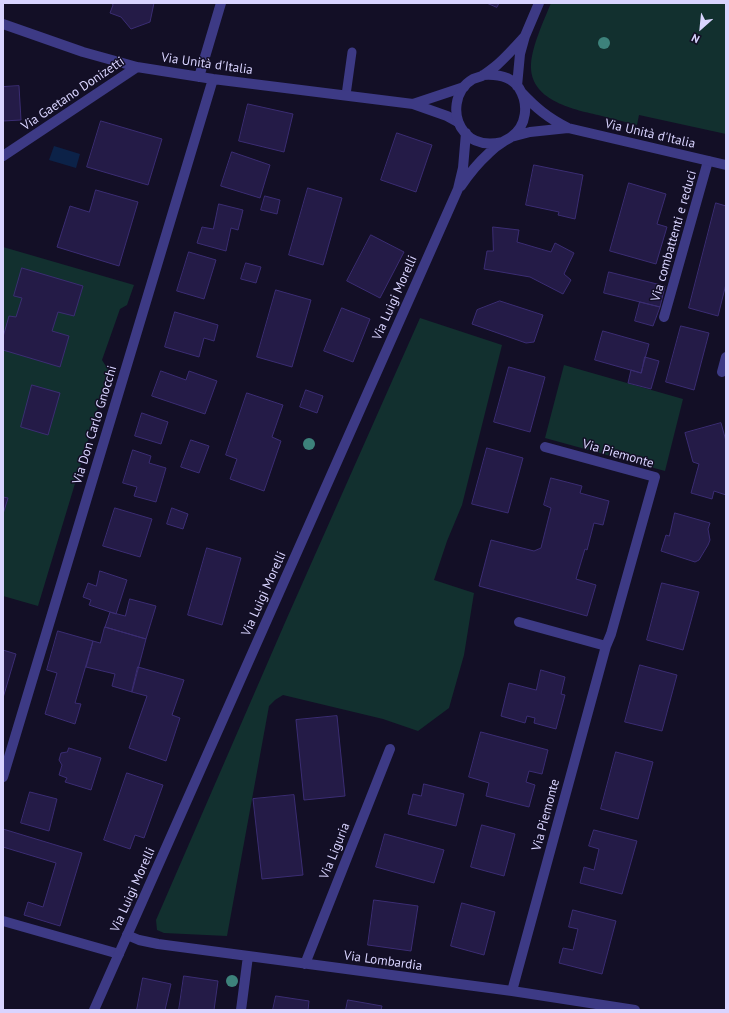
<!DOCTYPE html>
<html>
<head>
<meta charset="utf-8">
<style>
	body { margin:0 }
	#map { position:relative; width:729px; height:1013px; overflow:hidden; background:#130f26; font-family:"PT Sans",sans-serif }
	canvas { display:block }
	.frame { position:absolute; inset:0; border:4px solid #d9d4ff; pointer-events:none }
	.north { position:absolute; left:681px; top:8px; width:40px; height:40px; -webkit-text-stroke:3px #130f26; paint-order:stroke; rotate:207deg; font-size:11px; font-weight:700; line-height:16px; text-align:center; color:#d9d4ff }
	.north::after { content:''; display:block; margin:auto; width:14px; height:18px; background:#d9d4ff; clip-path:polygon(50% 0,100% 100%,50% 72%,0 100%) }
</style>
</head>
<body>
<div id="map">
<canvas width="729" height="1013"></canvas>
<div class="frame"></div>
<div class="north">N</div>
</div>
<script>
const ctx = document.querySelector('canvas').getContext('2d');
ctx.lineJoin = 'round';
function fillPath(path, color) { ctx.fillStyle = color; ctx.fill(path, 'evenodd'); }
function strokePath(path, color, width, dash) { ctx.strokeStyle = color; ctx.lineWidth = width; ctx.lineCap = dash ? 'butt' : 'round'; ctx.setLineDash(dash || []); ctx.stroke(path); }
function drawText(font, color, halo, rows, align = 'center') {
  ctx.font = font + ' "PT Sans",sans-serif'; ctx.lineWidth = 3; ctx.setLineDash([]); ctx.textBaseline = 'middle'; ctx.strokeStyle = halo; ctx.fillStyle = color; for (const [text, x, y, turn = 0] of rows) {
    ctx.save(); ctx.translate(x, y); ctx.rotate((+turn || 0) * Math.PI / 180); ctx.textAlign = isNaN(turn) ? turn : align; if (halo) ctx.strokeText(text, 0, 0); ctx.fillText(text, 0, 0); ctx.restore();
  }
}
const green = new Path2D(`
	M 551,3 L 726,3 L 726,134 L 639,115 L 637,125 C 624,122 611,118 598,115 C 572,109 529,100 531,64 C 532,46 544,20 551,3 Z
	M 3,247 L 134,285 L 127,305 L 120,309 L 102,360 L 109,371 L 38,606 L 3,596 Z
	M 420,318 L 502,345 L 462,505 L 447,541 L 434,580 L 474,593 L 464,655 L 449,708 L 418,731 L 383,719 L 283,695 L 275,700 L 269,706 L 227,936 L 164,933 L 157,930 L 156,920 L 287,618 Z
	M 564,365 L 683,399 L 665,471 L 545,438 Z`);
const water = new Path2D(`
	M 54,146 L 80,154 L 76,168 L 49,160 Z`);
const building = new Path2D(`
	M 111,3 L 154,3 L 150,22 L 131,29 L 121,17 L 110,13 L 113,5 Z
	M 487,3 L 499,3 L 497,7 Z
	M 19,86 L 21,120 L 3,121 L 3,87 Z
	M 248,104 L 293,114 L 284,152 L 239,141 Z
	M 101,121 L 162,139 L 148,185 L 87,167 Z
	M 397,133 L 432,145 L 416,192 L 381,180 Z
	M 232,152 L 270,165 L 260,198 L 221,186 Z
	M 534,165 L 583,175 L 575,219 L 558,215 L 559,212 L 526,205 Z
	M 629,183 L 666,194 L 657,224 L 667,227 L 656,264 L 610,251 Z
	M 308,188 L 342,198 L 323,265 L 289,255 Z
	M 96,190 L 138,202 L 119,266 L 57,247 L 70,206 L 89,212 Z
	M 265,196 L 280,200 L 277,214 L 261,210 Z
	M 716,203 L 726,206 L 726,284 L 718,316 L 689,308 Z
	M 219,204 L 243,210 L 238,230 L 231,228 L 226,251 L 197,243 L 202,227 L 213,229 Z
	M 493,227 L 519,230 L 517,242 L 551,252 L 555,243 L 574,253 L 564,274 L 571,280 L 563,294 L 530,277 L 484,269 L 487,251 L 493,251 Z
	M 371,235 L 404,252 L 380,298 L 347,281 Z
	M 189,252 L 216,260 L 204,299 L 177,291 Z
	M 246,263 L 261,267 L 256,283 L 241,279 Z
	M 22,268 L 83,286 L 74,316 L 58,312 L 52,331 L 69,336 L 60,367 L 3,350 L 3,337 L 9,316 L 16,317 L 22,298 L 14,296 Z
	M 609,272 L 665,286 L 660,307 L 604,293 Z
	M 276,290 L 311,300 L 292,367 L 257,357 Z
	M 500,301 L 543,315 L 534,342 L 526,343 L 472,324 L 477,310 Z
	M 640,302 L 660,307 L 653,326 L 635,321 Z
	M 342,308 L 370,319 L 353,362 L 324,351 Z
	M 175,312 L 218,325 L 214,341 L 204,338 L 199,357 L 165,347 Z
	M 681,326 L 709,333 L 694,390 L 666,382 Z
	M 603,331 L 649,344 L 641,373 L 595,360 Z
	M 645,357 L 659,361 L 651,389 L 628,383 L 631,370 L 641,373 Z
	M 509,367 L 545,377 L 530,432 L 494,422 Z
	M 161,371 L 186,380 L 189,371 L 217,381 L 205,414 L 152,396 Z
	M 32,385 L 60,393 L 48,435 L 21,427 Z
	M 306,390 L 323,396 L 317,413 L 300,407 Z
	M 247,393 L 283,405 L 272,437 L 281,441 L 264,491 L 230,479 L 237,459 L 226,455 Z
	M 142,413 L 168,422 L 161,444 L 135,436 Z
	M 721,423 L 726,441 L 726,495 L 714,491 L 712,499 L 691,493 L 699,464 L 693,462 L 685,433 Z
	M 191,440 L 209,446 L 199,473 L 181,467 Z
	M 487,448 L 523,458 L 508,513 L 472,504 Z
	M 133,450 L 151,456 L 149,463 L 166,468 L 156,502 L 134,496 L 137,487 L 123,483 Z
	M 551,478 L 582,486 L 580,493 L 609,501 L 603,525 L 594,523 L 587,550 L 585,549 L 576,579 L 596,585 L 587,616 L 479,586 L 491,540 L 534,551 L 541,548 L 551,508 L 544,505 Z
	M 3,497 L 8,498 L 3,514 Z
	M 115,508 L 152,519 L 140,557 L 103,546 Z
	M 172,508 L 188,514 L 183,529 L 167,524 Z
	M 675,513 L 710,523 L 708,529 L 710,540 L 708,545 L 699,560 L 695,562 L 661,551 L 666,535 L 669,536 Z
	M 207,548 L 241,558 L 222,625 L 188,615 Z
	M 100,571 L 127,580 L 116,614 L 89,605 L 91,600 L 83,597 L 88,583 L 96,586 Z
	M 662,583 L 699,592 L 683,650 L 647,640 Z
	M 130,599 L 156,606 L 146,639 L 105,627 L 110,612 L 125,616 Z
	M 105,627 L 146,639 L 132,692 L 112,686 L 115,674 L 86,667 L 93,641 L 100,643 Z
	M 58,631 L 93,641 L 75,703 L 81,704 L 75,724 L 45,714 L 57,673 L 47,670 Z
	M 3,650 L 16,654 L 3,698 Z
	M 640,665 L 677,675 L 662,731 L 625,722 Z
	M 138,667 L 184,680 L 172,715 L 180,718 L 166,761 L 129,748 L 147,696 L 132,692 Z
	M 541,670 L 565,677 L 561,694 L 565,695 L 556,729 L 534,723 L 535,718 L 527,716 L 525,723 L 501,716 L 509,683 L 536,690 Z
	M 337,716 L 345,796 L 304,800 L 296,720 Z
	M 481,732 L 548,750 L 542,774 L 529,771 L 526,782 L 535,785 L 529,807 L 486,796 L 489,783 L 469,777 Z
	M 69,748 L 101,758 L 91,790 L 65,782 L 67,778 L 59,775 L 62,765 L 59,760 L 61,753 L 67,752 Z
	M 616,752 L 653,762 L 638,819 L 601,809 Z
	M 127,773 L 163,785 L 144,838 L 135,835 L 130,849 L 104,840 Z
	M 424,784 L 464,794 L 456,826 L 408,814 L 413,794 L 421,796 Z
	M 30,792 L 57,799 L 49,831 L 21,823 Z
	M 294,795 L 303,875 L 262,879 L 253,799 Z
	M 482,825 L 515,834 L 504,876 L 471,867 Z
	M 3,829 L 82,853 L 60,926 L 24,915 L 28,902 L 43,907 L 56,863 L 3,847 Z
	M 594,830 L 637,841 L 622,894 L 580,883 L 584,867 L 594,870 L 599,849 L 589,846 Z
	M 385,834 L 444,850 L 434,883 L 376,867 Z
	M 374,900 L 418,906 L 411,951 L 368,945 Z
	M 462,903 L 495,912 L 484,955 L 451,946 Z
	M 573,910 L 616,921 L 602,974 L 559,963 L 563,948 L 573,950 L 578,929 L 569,927 Z
	M 184,976 L 218,981 L 214,1010 L 179,1010 Z
	M 143,978 L 171,984 L 165,1010 L 137,1010 Z
	M 276,996 L 309,1001 L 308,1010 L 273,1010 Z
	M 348,1000 L 382,1006 L 381,1010 L 346,1010 Z`);
const service = new Path2D(`
	M 346,95 L 352,52`);
const minor = new Path2D(`
	M 3,24 L 83,52 L 137,67 L 213,79 L 413,104 L 447,116 L 458,122
	M 199,77 L 221,3
	M 413,104 L 464,87
	M 3,156 L 137,67
	M 664,317 L 708,161
	M 722,372 L 726,357
	M 519,622 L 606,646
	M 3,777 L 213,79
	M 3,921 L 119,954
	M 127,935 L 139,940 L 158,944 L 512,991 L 635,1010
	M 305,964 L 390,749
	M 512,991 L 606,646 L 611,634 L 655,477 L 545,447
	M 241,1010 L 248,956`);
const tertiary = new Path2D(`
	M 517,86 L 520,54 L 525,36 L 539,3
	M 521,92 C 536,108 548,118 568,128 L 726,165
	M 511,137 L 530,132 L 568,128
	M 502,142 C 489,145 475,144 465,133 C 451,117 454,90 473,79 C 476,78 479,77 482,76 C 487,73 492,69 497,65 C 507,56 516,46 525,36
	M 461,186 C 469,174 478,163 489,153 C 493,149 498,145 503,142 C 505,140 509,139 511,137 C 527,126 529,104 519,88 C 511,76 497,74 483,75
	M 94,1010 L 458,189 L 463,168 L 466,133`);
const trees = [
	[604,43],
	[309,444],
	[232,981]
];
const streetNames = [
	["Via Unità d'Italia",207,64,8],
	["Via Gaetano Donizetti",73,94,-34],
	["Via Unità d'Italia",650,134,13],
	["Via combattenti e reduci",674,236,-74],
	["Via Luigi Morelli",395,298,-66],
	["Via Don Carlo Gnocchi",95,425,-73],
	["Via Piemonte",618,454,16],
	["Via Luigi Morelli",264,594,-66],
	["Via Piemonte",546,815,-75],
	["Via Liguria",335,851,-68],
	["Via Luigi Morelli",133,890,-66],
	["Via Lombardia",383,961,8]
];
fillPath(green, '#12302f');
fillPath(water, '#0c2248');
fillPath(building, '#241b47');
strokePath(building, '#3b2d73', 1);
strokePath(service, '#3d3a85', 9);
strokePath(minor, '#3d3a85', 10);
strokePath(tertiary, '#3d3a85', 10);
ctx.fillStyle = '#3d827b';
for (const [x, y] of trees) { ctx.beginPath(); ctx.arc(x, y, 6, 0, 2 * Math.PI); ctx.fill(); }
drawText('13px', '#d9d4ff', '#130f26', streetNames);
</script>
</body>
</html>
